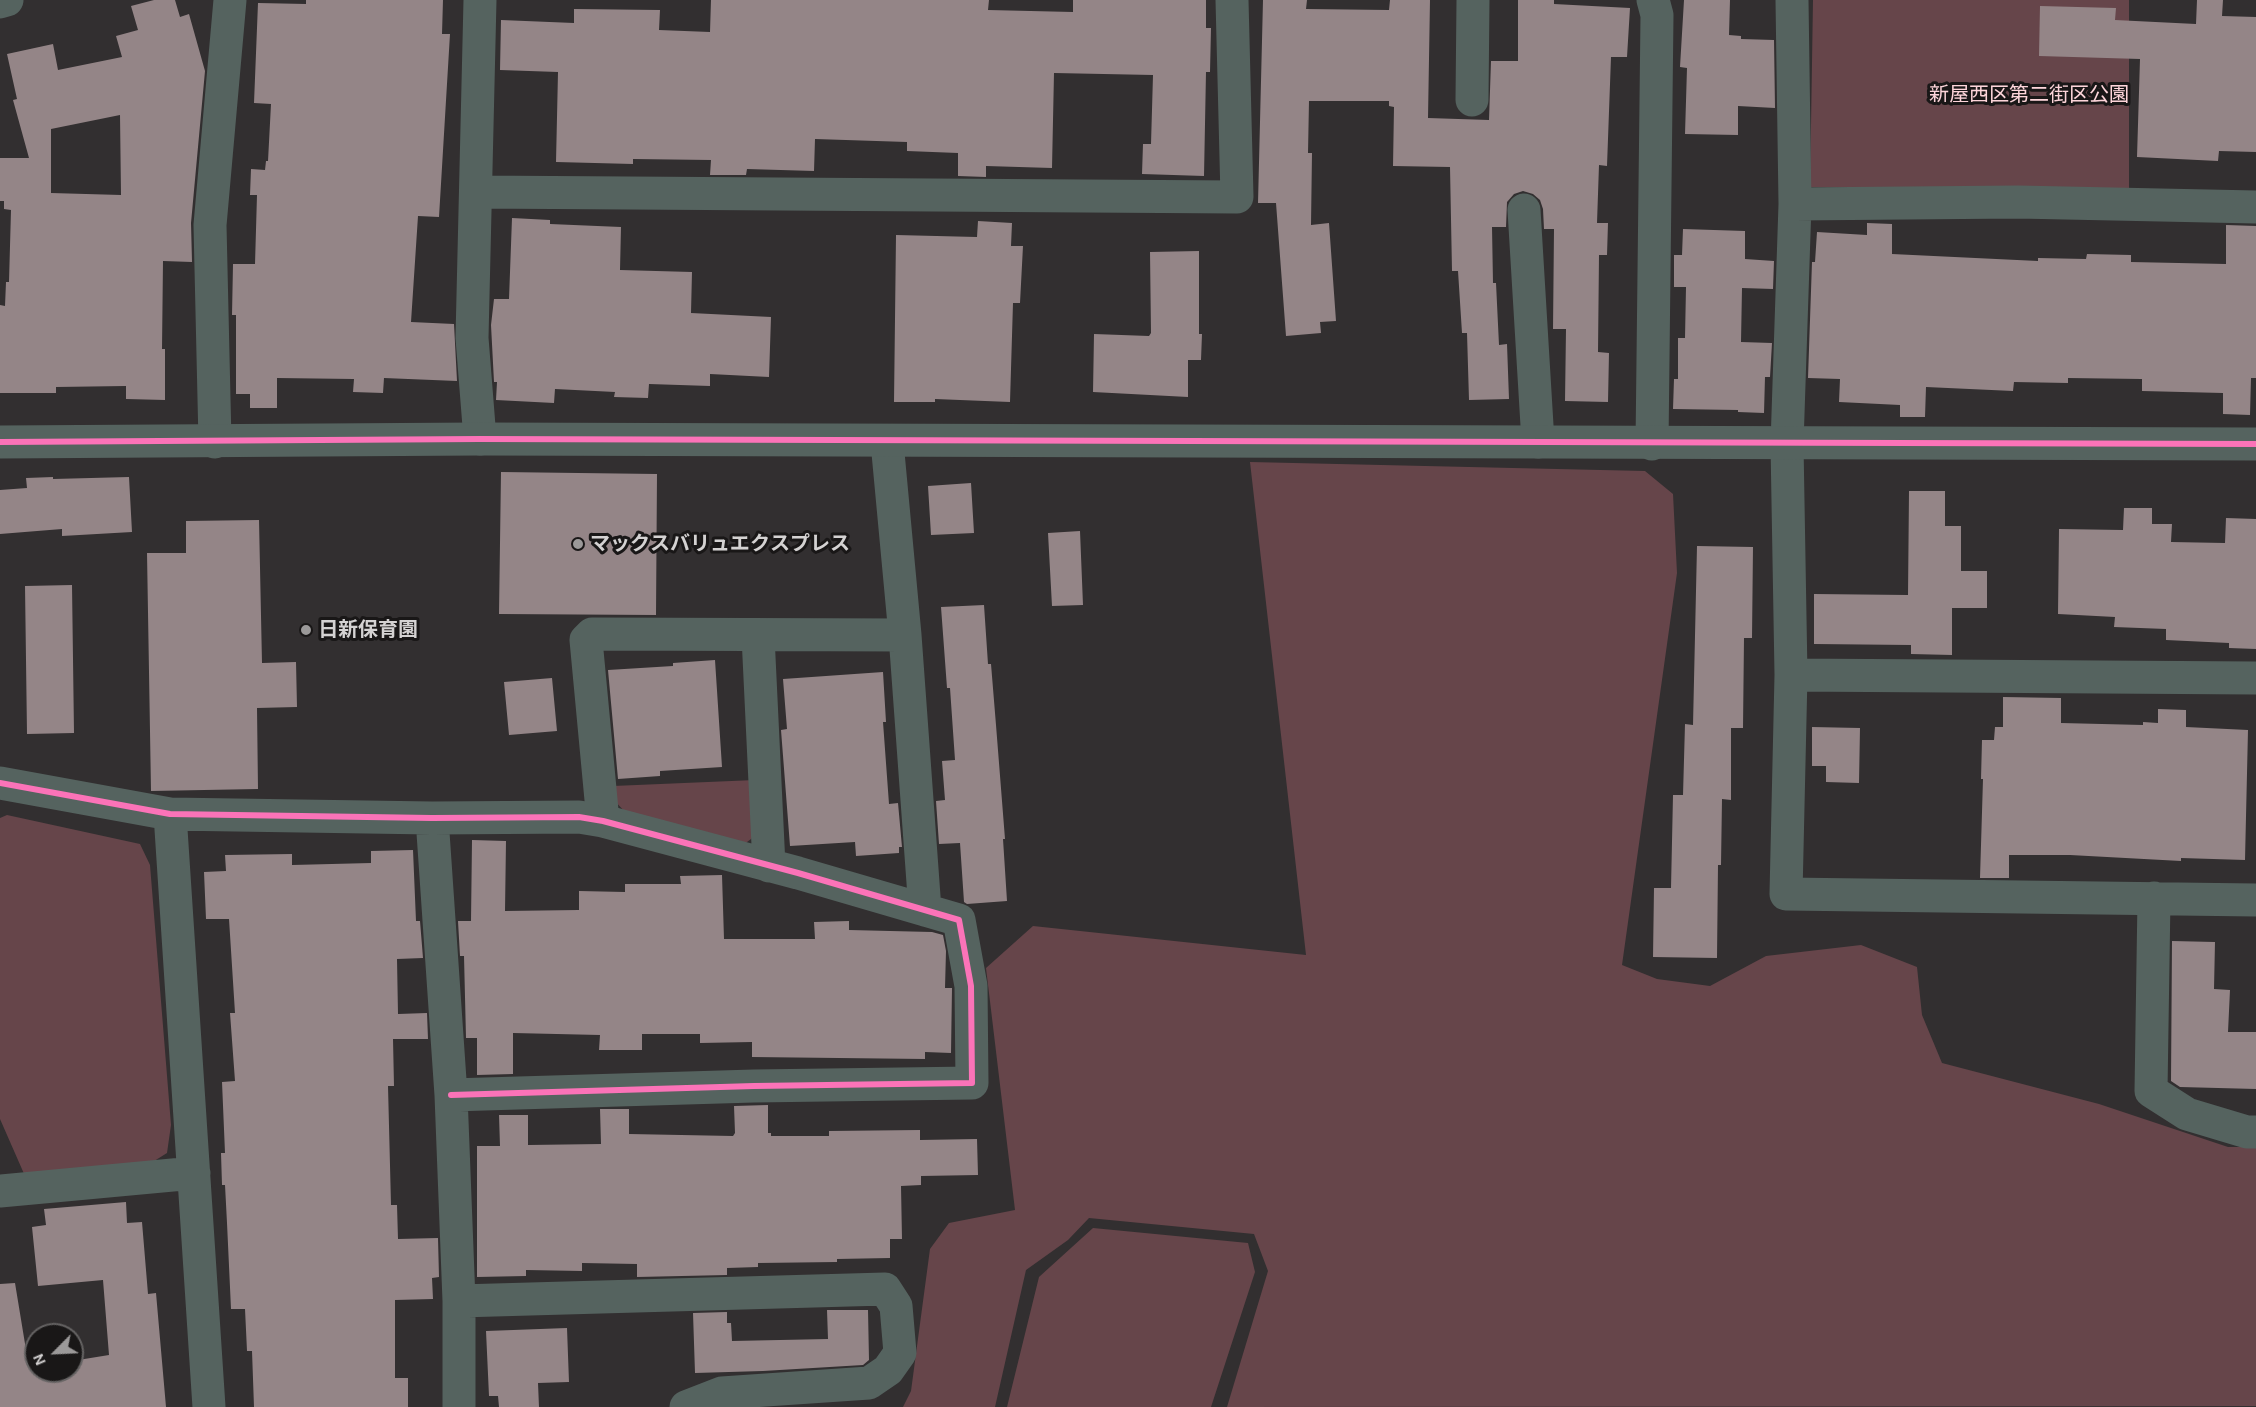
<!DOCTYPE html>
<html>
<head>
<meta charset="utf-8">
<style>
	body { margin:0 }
	#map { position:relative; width:2256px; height:1407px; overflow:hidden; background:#322f30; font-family:Karla,sans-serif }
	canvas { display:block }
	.north { position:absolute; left:24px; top:1323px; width:60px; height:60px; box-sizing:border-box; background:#191717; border:2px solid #646262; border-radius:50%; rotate:246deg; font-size:16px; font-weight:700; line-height:24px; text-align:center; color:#d4d2d2 }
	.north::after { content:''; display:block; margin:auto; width:21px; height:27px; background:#9b9999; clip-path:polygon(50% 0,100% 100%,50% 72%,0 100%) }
</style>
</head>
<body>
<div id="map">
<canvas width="2256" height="1407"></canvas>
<div class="north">N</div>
</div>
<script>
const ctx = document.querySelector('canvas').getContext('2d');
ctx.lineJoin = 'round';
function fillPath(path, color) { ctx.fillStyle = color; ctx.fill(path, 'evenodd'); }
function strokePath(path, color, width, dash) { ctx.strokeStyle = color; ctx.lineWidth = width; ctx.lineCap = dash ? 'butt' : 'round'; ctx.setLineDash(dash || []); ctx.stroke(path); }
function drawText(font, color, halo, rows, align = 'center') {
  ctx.font = font + ' Karla,"Noto Sans JP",sans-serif'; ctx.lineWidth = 6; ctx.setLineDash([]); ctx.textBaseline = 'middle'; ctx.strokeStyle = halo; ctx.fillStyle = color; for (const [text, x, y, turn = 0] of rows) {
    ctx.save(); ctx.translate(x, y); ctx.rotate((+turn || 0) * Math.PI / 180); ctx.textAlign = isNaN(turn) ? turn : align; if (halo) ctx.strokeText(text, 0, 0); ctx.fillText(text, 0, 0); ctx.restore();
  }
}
const green = new Path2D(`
	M 1813,0 L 2129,0 L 2129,191 L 1810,187 Z
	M 1250,462 L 1645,471 L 1673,494 L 1677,573 L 1622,965 L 1657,979 L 1710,986 L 1766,956 L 1861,945 L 1917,967 L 1922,1015 L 1942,1063 L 2099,1104 L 2228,1147 L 2256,1147 L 2256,1406 L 1227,1407 L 1268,1271 L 1254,1234 L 1089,1218 L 1068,1240 L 1026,1270 L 995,1407 L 903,1407 L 911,1391 L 930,1249 L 949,1223 L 1015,1210 L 986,968 L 1033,926 L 1306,955 Z
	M 755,780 L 759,833 L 739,848 L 625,812 L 614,800 L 613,786 Z
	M 7,815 L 140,844 L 150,865 L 171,1125 L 167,1153 L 151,1163 L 25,1176 L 0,1119 L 0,818 Z
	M 1093,1228 L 1248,1243 L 1255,1272 L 1211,1407 L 1007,1407 L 1039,1277 Z`);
const building = new Path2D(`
	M 154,0 L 175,0 L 180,17 L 189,14 L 205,71 L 191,223 L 192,262 L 163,261 L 162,349 L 165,349 L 165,400 L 126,399 L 126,386 L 56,387 L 56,393 L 0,393 L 0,305 L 5,306 L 6,282 L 9,282 L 11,210 L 4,209 L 4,201 L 0,201 L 0,158 L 29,158 L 13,100 L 17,99 L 7,54 L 53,44 L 58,70 L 122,57 L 116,36 L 138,30 L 131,6 ZM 120,115 L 121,195 L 51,193 L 51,129 Z
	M 306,0 L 443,0 L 442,34 L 450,34 L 439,217 L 418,216 L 411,322 L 454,324 L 457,381 L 384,378 L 383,393 L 353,392 L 354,379 L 277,378 L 277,408 L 250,408 L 250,394 L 236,394 L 236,315 L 232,315 L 233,264 L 255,264 L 257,195 L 250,195 L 251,169 L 265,170 L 266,161 L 268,161 L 271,104 L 254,103 L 258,3 L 306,4 Z
	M 711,0 L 989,0 L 988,10 L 1073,12 L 1073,0 L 1206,0 L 1206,28 L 1211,28 L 1210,72 L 1206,72 L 1204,176 L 1142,174 L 1143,144 L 1151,144 L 1153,75 L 1054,73 L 1052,168 L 986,166 L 986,177 L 958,176 L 958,153 L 907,151 L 907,142 L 815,139 L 814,171 L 747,169 L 746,175 L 710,175 L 711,160 L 633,159 L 633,164 L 556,162 L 558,72 L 500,70 L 501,20 L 574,23 L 574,9 L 660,10 L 659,30 L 710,32 Z
	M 1263,0 L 1307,0 L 1306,9 L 1389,10 L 1390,0 L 1430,0 L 1428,118 L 1489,120 L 1491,61 L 1518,61 L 1518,0 L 1554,0 L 1554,4 L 1630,8 L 1627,57 L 1611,57 L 1607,166 L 1599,165 L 1597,223 L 1608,223 L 1607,255 L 1599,255 L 1598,352 L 1609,353 L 1608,402 L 1565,401 L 1566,329 L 1553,329 L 1554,229 L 1544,229 L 1543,209 L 1540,200 L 1533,194 L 1523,191 L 1514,194 L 1507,202 L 1506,227 L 1492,227 L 1493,283 L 1496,283 L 1499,345 L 1507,344 L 1509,399 L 1469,400 L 1467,333 L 1462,333 L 1458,271 L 1452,271 L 1450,167 L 1393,166 L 1394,107 L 1389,106 L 1389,101 L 1309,101 L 1308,153 L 1312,153 L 1311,225 L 1329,223 L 1336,321 L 1320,322 L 1321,333 L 1286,336 L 1276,203 L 1258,203 Z
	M 1684,0 L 1730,0 L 1729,35 L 1741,36 L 1741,39 L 1774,40 L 1775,108 L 1738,106 L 1738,135 L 1685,134 L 1687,68 L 1680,67 Z
	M 2197,0 L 2223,0 L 2222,16 L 2256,17 L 2256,152 L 2219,151 L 2218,161 L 2137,157 L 2140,59 L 2039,56 L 2040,6 L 2116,8 L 2115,20 L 2196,24 Z
	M 512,218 L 550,220 L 550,224 L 621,227 L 620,270 L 692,272 L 691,313 L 771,317 L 769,377 L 710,374 L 710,386 L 649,384 L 648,398 L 614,397 L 615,392 L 555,389 L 554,403 L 496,400 L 497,382 L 494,382 L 491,325 L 494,299 L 509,299 Z
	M 978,221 L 1012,223 L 1011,246 L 1023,246 L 1020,303 L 1013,303 L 1010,402 L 935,399 L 935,402 L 894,402 L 896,235 L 977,237 Z
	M 1867,223 L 1892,224 L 1892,254 L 2038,261 L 2038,258 L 2086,259 L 2087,254 L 2131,255 L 2131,262 L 2226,264 L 2226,225 L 2256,226 L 2256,378 L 2251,378 L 2250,415 L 2223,414 L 2223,393 L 2142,391 L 2142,379 L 2068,378 L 2068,383 L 2014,382 L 2013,391 L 1926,387 L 1925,417 L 1900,417 L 1900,405 L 1839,402 L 1840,379 L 1808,378 L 1812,262 L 1815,262 L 1817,232 L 1867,235 Z
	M 1683,229 L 1745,231 L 1745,259 L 1774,261 L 1773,289 L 1742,288 L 1741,342 L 1772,343 L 1770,377 L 1765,377 L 1764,413 L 1738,412 L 1738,410 L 1673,409 L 1674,379 L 1678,379 L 1678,338 L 1685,338 L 1686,287 L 1674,287 L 1674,255 L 1682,255 Z
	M 1199,251 L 1199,334 L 1202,334 L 1201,360 L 1188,360 L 1188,397 L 1093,392 L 1094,334 L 1149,336 L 1151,333 L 1150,252 Z
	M 501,472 L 657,474 L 656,615 L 499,614 Z
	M 53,477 L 53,479 L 129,477 L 132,532 L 62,536 L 62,529 L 0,534 L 0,490 L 27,488 L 26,478 Z
	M 971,483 L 974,533 L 931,535 L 928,486 Z
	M 1909,491 L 1945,491 L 1945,526 L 1961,526 L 1961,571 L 1987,571 L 1987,608 L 1952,608 L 1952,655 L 1911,654 L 1911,645 L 1814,644 L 1814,594 L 1908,595 Z
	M 2124,508 L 2152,508 L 2152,524 L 2172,524 L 2171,542 L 2225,543 L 2226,518 L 2256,519 L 2256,649 L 2229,648 L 2229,643 L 2166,640 L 2166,629 L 2114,627 L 2115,617 L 2058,614 L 2059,529 L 2123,530 Z
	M 259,520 L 262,663 L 296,662 L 297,707 L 257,708 L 258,789 L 151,791 L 147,553 L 186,553 L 186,521 Z
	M 1080,531 L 1083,605 L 1052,606 L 1048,533 Z
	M 1697,546 L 1753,547 L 1752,638 L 1744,638 L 1743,728 L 1731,728 L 1731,800 L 1722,799 L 1721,865 L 1718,865 L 1717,958 L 1653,957 L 1654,888 L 1671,888 L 1673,795 L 1683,795 L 1685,724 L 1693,725 Z
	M 72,585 L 74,733 L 27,734 L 25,586 Z
	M 984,605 L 988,664 L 991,664 L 996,725 L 1005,839 L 1003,839 L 1007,901 L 967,904 L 964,902 L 960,843 L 939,844 L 936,801 L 945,800 L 942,761 L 955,760 L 950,688 L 947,688 L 941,607 Z
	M 715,660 L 722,767 L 660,771 L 660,776 L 618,779 L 608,670 L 673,666 L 673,663 Z
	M 883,672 L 886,722 L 883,722 L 889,804 L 898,803 L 902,847 L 899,847 L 899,853 L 856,856 L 855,842 L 790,846 L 781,730 L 787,729 L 783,679 Z
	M 552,678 L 557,731 L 509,735 L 504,682 Z
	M 2003,697 L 2061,698 L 2061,723 L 2143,725 L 2143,722 L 2158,723 L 2158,709 L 2186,710 L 2186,727 L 2248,730 L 2245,860 L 2181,858 L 2181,861 L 2070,855 L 2009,855 L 2009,878 L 1980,878 L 1983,779 L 1981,779 L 1982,740 L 1994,740 L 1995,727 L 2003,727 Z
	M 1812,727 L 1860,728 L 1859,783 L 1826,782 L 1826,766 L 1812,766 Z
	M 472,840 L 506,841 L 505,911 L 579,910 L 579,891 L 625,892 L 625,884 L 681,884 L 680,876 L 722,875 L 724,939 L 815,939 L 814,922 L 849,921 L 849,930 L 932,932 L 943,935 L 946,951 L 945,988 L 952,988 L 951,1053 L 925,1052 L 925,1059 L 752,1057 L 752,1042 L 700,1043 L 700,1034 L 642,1034 L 642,1050 L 599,1050 L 600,1035 L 513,1033 L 513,1074 L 477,1075 L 477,1038 L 466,1038 L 464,956 L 460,956 L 458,921 L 471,921 Z
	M 413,850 L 416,921 L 420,921 L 423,958 L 397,959 L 398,1014 L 427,1013 L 428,1039 L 393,1039 L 394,1086 L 388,1086 L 391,1205 L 397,1205 L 398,1239 L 438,1238 L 439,1277 L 432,1278 L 433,1299 L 395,1300 L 395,1378 L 408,1378 L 408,1407 L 254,1407 L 252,1351 L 247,1351 L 245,1309 L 231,1309 L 227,1223 L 225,1185 L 222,1185 L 221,1153 L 225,1153 L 222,1082 L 235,1081 L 230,1013 L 235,1013 L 229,919 L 206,919 L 204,872 L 226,871 L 225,855 L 292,854 L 292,865 L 371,863 L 371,851 Z
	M 2172,941 L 2215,942 L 2214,989 L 2230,990 L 2228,1032 L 2256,1032 L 2256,1089 L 2180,1087 L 2171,1081 Z
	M 768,1105 L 768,1133 L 771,1133 L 771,1136 L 829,1136 L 829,1131 L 920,1130 L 920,1140 L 977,1139 L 978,1175 L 921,1176 L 921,1185 L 901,1186 L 902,1239 L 890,1239 L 890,1258 L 837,1259 L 837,1262 L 758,1263 L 758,1267 L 727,1268 L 727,1275 L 637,1277 L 637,1264 L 582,1263 L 582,1271 L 526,1270 L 526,1276 L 477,1277 L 477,1146 L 500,1146 L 499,1115 L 528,1115 L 528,1145 L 601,1144 L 600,1109 L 629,1109 L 629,1134 L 733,1136 L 735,1133 L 734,1106 Z
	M 126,1202 L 127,1223 L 142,1222 L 148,1294 L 156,1293 L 166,1407 L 0,1407 L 0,1284 L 15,1283 L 29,1368 L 36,1367 L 36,1371 L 72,1371 L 72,1361 L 109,1355 L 103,1280 L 38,1286 L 32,1227 L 46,1225 L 44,1209 Z
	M 827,1310 L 868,1310 L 869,1360 L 863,1365 L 763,1371 L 695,1373 L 693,1313 L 727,1312 L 727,1323 L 731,1323 L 732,1341 L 828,1339 Z
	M 567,1328 L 569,1382 L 538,1383 L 539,1407 L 499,1407 L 498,1396 L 489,1396 L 486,1331 Z`);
const minor = new Path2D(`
	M 480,0 L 472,338 L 480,439
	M 1792,0 L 1795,204 L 1787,444 L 1791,675 L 1786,894 L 2256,900
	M 0,2 L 7,0
	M 1472,100 L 1473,0
	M 476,192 L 1237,197 L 1232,0
	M 1795,204 L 2018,202 L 2256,207
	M 1524,210 L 1538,442
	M 215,442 L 210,225 L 230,0
	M 887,442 L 905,635 L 925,910
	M 1652,444 L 1657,15 L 1653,0
	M 758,636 L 769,866
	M 1791,675 L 2256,678
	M 0,783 L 170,814 L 432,818 L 579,817 L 603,821 L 798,873 L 959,920 L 971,986 L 972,1083 L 754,1086 L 451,1095
	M 170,814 L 209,1407
	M 432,818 L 451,1095 L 459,1301 L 459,1407
	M 603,821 L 586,640 L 592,634 L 905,635
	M 2154,898 L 2151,1091 L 2187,1114 L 2247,1132 L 2256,1132
	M 0,1191 L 194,1173
	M 459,1301 L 885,1289 L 896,1306 L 900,1353 L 888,1370 L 869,1383 L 722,1393 L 686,1407`);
const tertiary = new Path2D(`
	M 0,442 L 480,439 L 2256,444`);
const cycleway = new Path2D(`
	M 0,442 L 480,439 L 2256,444
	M 0,783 L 170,814 L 432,818 L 579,817 L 603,821 L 798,873 L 959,920 L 971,986 L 972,1083 L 754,1086 L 451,1095`);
const markers = [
	[578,544,6,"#9b9999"],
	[306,630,6,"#9b9999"]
];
const parkNames = [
	["新屋西区第二街区公園",2029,95]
];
const poiNames = [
	["マックスバリュエクスプレス",590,544],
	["日新保育園",318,630]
];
fillPath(green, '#66454a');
fillPath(building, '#948587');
strokePath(minor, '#55635f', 33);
strokePath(tertiary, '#55635f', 33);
strokePath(cycleway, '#fb73b8', 6);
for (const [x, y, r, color] of markers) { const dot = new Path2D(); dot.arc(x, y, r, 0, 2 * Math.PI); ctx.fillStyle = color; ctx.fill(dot); strokePath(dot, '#191717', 2); }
drawText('20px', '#fdd5da', '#191717', parkNames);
drawText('bold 20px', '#d4d2d2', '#191717', poiNames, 'left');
</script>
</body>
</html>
